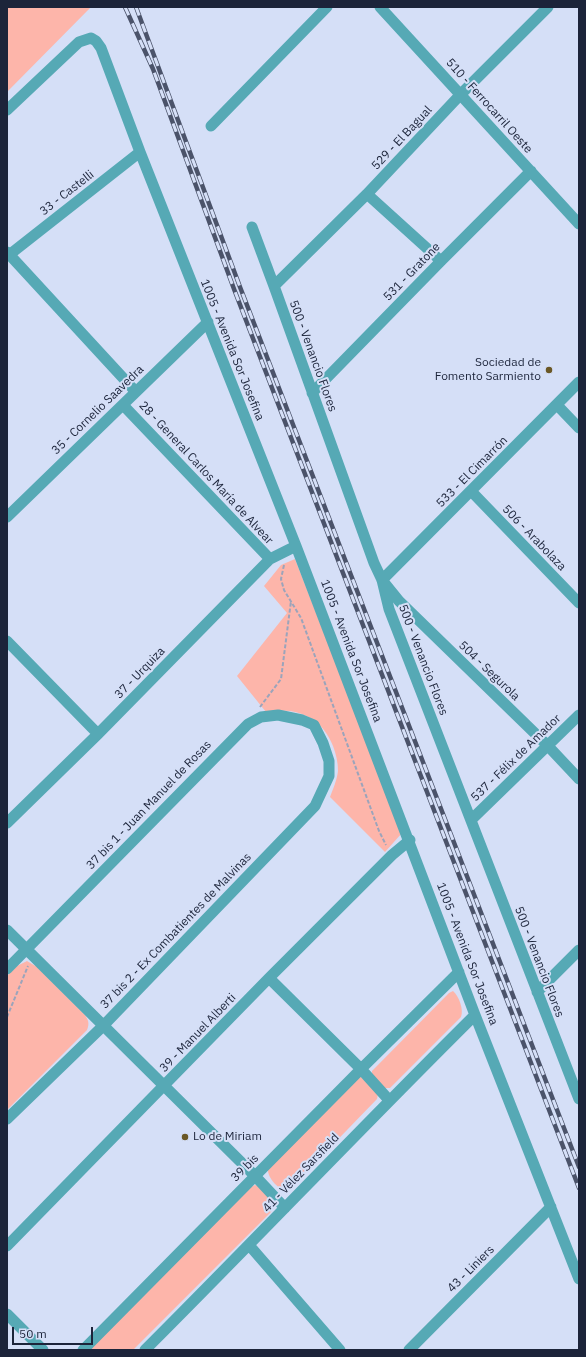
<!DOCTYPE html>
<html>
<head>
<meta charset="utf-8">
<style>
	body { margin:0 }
	#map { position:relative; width:586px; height:1357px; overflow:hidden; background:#d5dff7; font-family:"IBM Plex Sans",sans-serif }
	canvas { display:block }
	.frame { position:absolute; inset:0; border:8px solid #1c243a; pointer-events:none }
	.scale { position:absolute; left:12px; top:1327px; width:81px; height:18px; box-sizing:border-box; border:2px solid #1c243a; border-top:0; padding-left:5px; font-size:12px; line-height:14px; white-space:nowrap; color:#1c243a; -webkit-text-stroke:3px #d5dff7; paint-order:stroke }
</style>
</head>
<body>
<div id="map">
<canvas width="586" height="1357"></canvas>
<div class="frame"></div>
<div class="scale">50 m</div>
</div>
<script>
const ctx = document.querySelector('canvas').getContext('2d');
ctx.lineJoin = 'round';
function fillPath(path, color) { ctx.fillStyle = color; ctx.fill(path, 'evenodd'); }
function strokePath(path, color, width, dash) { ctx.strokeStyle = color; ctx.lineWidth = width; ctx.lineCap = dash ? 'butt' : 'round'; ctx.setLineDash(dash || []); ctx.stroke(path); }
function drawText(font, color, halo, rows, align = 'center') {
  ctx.font = font + ' "IBM Plex Sans",sans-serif'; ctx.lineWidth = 4; ctx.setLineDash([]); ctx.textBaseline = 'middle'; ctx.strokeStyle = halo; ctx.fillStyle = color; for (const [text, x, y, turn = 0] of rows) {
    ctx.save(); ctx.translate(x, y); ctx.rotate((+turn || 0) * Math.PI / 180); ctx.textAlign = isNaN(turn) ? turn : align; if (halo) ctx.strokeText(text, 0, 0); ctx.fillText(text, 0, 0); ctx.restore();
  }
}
const green = new Path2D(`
	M 7,7 L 91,7 L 7,92 Z
	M 295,559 L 402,833 L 385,852 L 330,797 C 333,789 337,780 338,771 C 338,762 336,754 333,746 C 322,717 296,706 266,712 L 237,676 L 287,613 L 264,586 L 281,565 Z
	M 27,961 L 37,967 L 84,1014 C 88,1019 90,1023 87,1030 L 7,1110 L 7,976 L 17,966 Z
	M 453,991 C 459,996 464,1010 461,1017 L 390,1088 L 385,1088 L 372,1075 L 372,1071 L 449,993 Z
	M 357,1077 L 361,1077 L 378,1094 L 377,1099 L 288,1191 C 280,1191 267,1178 268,1169 Z
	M 255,1185 L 258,1186 L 274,1203 L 274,1207 L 271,1212 L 133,1350 L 89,1350 L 251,1187 Z`);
const path = new Path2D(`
	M 284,565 L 281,579 L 284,590 L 301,618 L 379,831 L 386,845
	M 260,707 L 281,679 L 291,601
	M 7,1017 L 28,966`);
const minor = new Path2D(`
	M 380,7 L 579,224
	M 7,110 L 79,42 L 91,38 L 96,41 L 101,48 L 140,152 L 296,546 L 475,1015 L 579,1279
	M 211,126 L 327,7
	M 367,194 L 441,261
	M 252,227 L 274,286 L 374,563 L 382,580 L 389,609 L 579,1099
	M 7,252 L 136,392
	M 9,255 L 140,152
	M 274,286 L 367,194 L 461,94 L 548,7
	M 579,382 L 382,580 L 399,601 L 548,746 L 579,779
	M 312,393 L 441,261 L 531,171
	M 123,405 L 270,559
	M 557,405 L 579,428
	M 471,491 L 579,603
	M 7,517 L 208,322
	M 7,641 L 98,734
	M 471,820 L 579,715
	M 7,823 L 98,734 L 270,559 L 296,546
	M 7,930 L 255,1176 L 285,1208
	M 7,969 L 248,724 L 261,717 L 278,715 L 302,720 L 314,725 L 323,743 L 329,761 L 329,776 L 315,806 L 103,1026 L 7,1119
	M 269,978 L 361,1069 L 389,1100
	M 537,992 L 579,950
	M 249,1245 L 340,1350
	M 7,1246 L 269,978 L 392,855 L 410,840
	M 7,1314 L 43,1350
	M 83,1350 L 361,1069 L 459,972
	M 145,1350 C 256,1239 364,1125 475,1015
	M 409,1350 L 551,1207`);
const rail = new Path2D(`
	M 125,7 L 153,69 L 234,289 L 579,1188
	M 136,7 L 240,287 L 579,1167`);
const markers = [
	[549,370,4,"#6a5725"],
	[185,1137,4,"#6a5725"]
];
const streetNames = [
	["510 - Ferrocarril Oeste",489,106,48],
	["529 - El Bagual",402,138,-47],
	["33 - Castelli",67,193,-38],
	["531 - Gratone",412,272,-46],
	["1005 - Avenida Sor Josefina",232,350,68],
	["500 - Venancio Flores",313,356,70],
	["35 - Cornelio Saavedra",98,410,-44],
	["533 - El Cimarrón",472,472,-45],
	["28 - General Carlos María de Alvear",206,473,47],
	["506 - Arabolaza",534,538,46],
	["1005 - Avenida Sor Josefina",351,651,69],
	["500 - Venancio Flores",423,660,69],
	["504 - Segurola",489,671,44],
	["37 - Urquiza",140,673,-46],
	["537 - Félix de Amador",516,758,-44],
	["37 bis 1 - Juan Manuel de Rosas",149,805,-46],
	["37 bis 2 - Ex Combatientes de Malvinas",176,931,-46],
	["1005 - Avenida Sor Josefina",467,954,69],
	["500 - Venancio Flores",539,962,69],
	["39 - Manuel Alberti",198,1033,-46],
	["39 bis",245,1168,-45],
	["41 - Vélez Sarsfield",301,1173,-46],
	["43 - Liniers",471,1269,-45]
];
const poiNames = [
	["Sociedad de",541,363],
	["Fomento Sarmiento",541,377],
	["Lo de Miriam",193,1137,"left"]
];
fillPath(green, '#fdb5aa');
strokePath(path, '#9ba4bb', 2, [4, 2]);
strokePath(minor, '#56a9b5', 11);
strokePath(rail, '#4b536a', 4.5);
strokePath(rail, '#d5dff7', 3, [9]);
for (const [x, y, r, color] of markers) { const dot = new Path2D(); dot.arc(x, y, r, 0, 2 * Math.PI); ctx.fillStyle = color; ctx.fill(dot); strokePath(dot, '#d5dff7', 1.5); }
drawText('12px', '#1c243a', '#d5dff7', streetNames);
drawText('12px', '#1c243a', '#d5dff7', poiNames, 'right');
</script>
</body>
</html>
